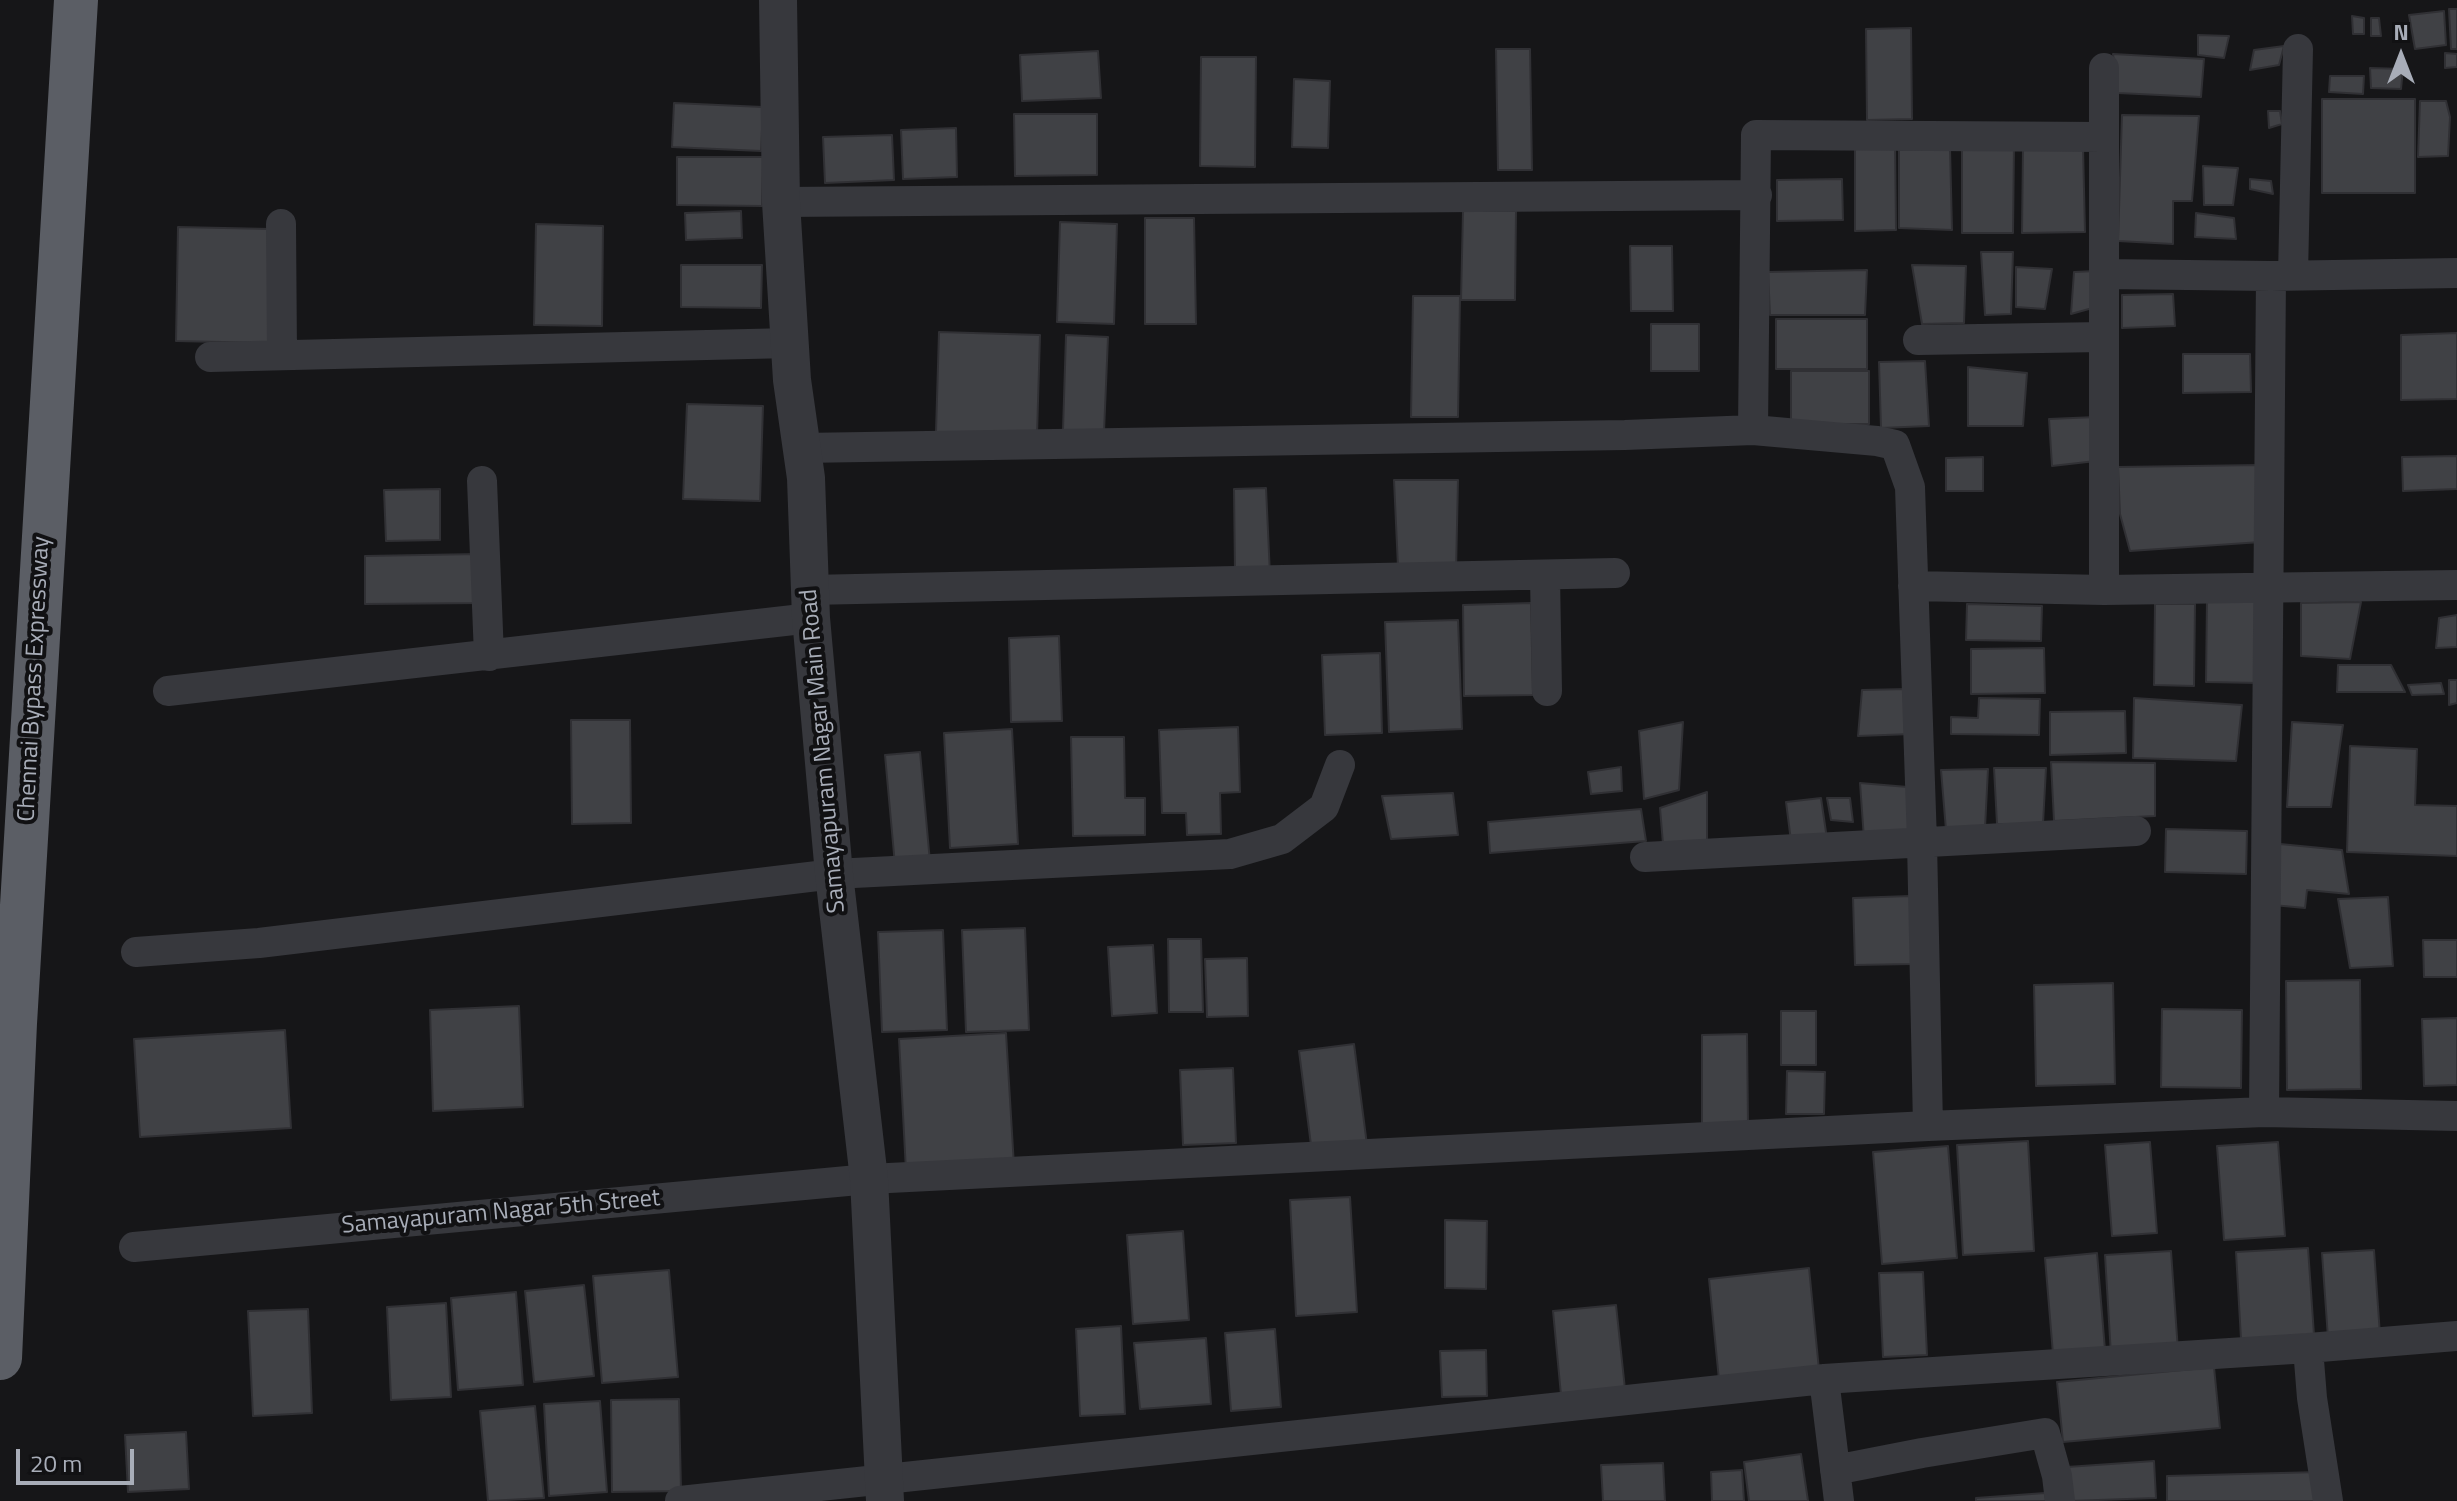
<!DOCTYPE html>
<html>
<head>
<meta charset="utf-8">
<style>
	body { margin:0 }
	#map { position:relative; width:2457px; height:1501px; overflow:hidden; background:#161618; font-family:"Titillium Web",sans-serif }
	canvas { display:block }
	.north { position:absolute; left:2361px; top:16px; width:80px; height:80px; -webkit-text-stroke:6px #111113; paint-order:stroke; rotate:0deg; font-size:22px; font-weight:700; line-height:32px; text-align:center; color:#a8adb8 }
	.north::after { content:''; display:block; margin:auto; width:28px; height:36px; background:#a8adb8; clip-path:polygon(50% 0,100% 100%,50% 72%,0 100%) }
	.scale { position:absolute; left:16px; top:1449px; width:118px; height:36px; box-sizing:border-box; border:4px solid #a8adb8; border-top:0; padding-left:10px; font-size:24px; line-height:28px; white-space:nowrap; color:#a8adb8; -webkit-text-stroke:6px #111113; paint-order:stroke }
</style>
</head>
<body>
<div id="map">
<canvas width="2457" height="1501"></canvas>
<div class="north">N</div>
<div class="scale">20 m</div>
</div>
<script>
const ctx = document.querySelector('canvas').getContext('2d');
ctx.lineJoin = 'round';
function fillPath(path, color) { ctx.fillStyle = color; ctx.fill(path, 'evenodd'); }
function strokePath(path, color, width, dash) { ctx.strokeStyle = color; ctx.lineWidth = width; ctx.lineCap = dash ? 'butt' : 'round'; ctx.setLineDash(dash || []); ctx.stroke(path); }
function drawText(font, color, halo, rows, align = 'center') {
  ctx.font = font + ' "Titillium Web",sans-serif'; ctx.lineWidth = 8; ctx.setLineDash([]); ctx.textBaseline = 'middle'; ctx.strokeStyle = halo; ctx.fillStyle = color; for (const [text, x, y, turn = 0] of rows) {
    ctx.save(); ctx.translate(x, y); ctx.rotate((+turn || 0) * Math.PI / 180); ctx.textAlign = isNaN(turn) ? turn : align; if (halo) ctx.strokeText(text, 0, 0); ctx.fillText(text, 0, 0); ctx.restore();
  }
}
const building = new Path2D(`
	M 2449,9 L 2457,9 L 2457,49 L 2451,49 Z
	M 2444,11 L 2446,45 L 2415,49 L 2409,15 Z
	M 2352,16 L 2364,18 L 2364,34 L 2353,34 Z
	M 2371,18 L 2379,18 L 2381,36 L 2371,36 Z
	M 1911,28 L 1912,119 L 1867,120 L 1866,29 Z
	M 2198,35 L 2229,36 L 2224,58 L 2198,55 Z
	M 2284,46 L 2279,65 L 2250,70 L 2254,50 Z
	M 1496,49 L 1530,49 L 1532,170 L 1498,170 Z
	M 1098,51 L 1101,98 L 1022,101 L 1020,55 Z
	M 2445,53 L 2457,54 L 2457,67 L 2445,68 Z
	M 2113,54 L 2204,59 L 2201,97 L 2118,93 Z
	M 1201,57 L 1256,57 L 1255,167 L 1200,166 Z
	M 2370,68 L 2403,69 L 2401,89 L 2371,88 Z
	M 2330,76 L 2364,76 L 2363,94 L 2329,92 Z
	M 1294,79 L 1330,81 L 1328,148 L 1292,147 Z
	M 2322,99 L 2415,99 L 2415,193 L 2322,193 Z
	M 2420,101 L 2446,101 L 2450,117 L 2448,156 L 2418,157 Z
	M 674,103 L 763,107 L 761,151 L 672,147 Z
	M 2268,111 L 2280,111 L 2282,124 L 2269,128 Z
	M 1014,114 L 1097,114 L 1097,175 L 1015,176 Z
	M 2122,115 L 2199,116 L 2192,201 L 2173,201 L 2173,244 L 2118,241 Z
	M 956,128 L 957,177 L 903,179 L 901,130 Z
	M 892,135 L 894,180 L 825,183 L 823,137 Z
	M 1895,143 L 1896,230 L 1855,231 L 1855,144 Z
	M 1962,144 L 2014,144 L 2013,233 L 1962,233 Z
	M 2083,147 L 2085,232 L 2022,233 L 2023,148 Z
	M 1950,148 L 1952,230 L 1899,228 L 1899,150 Z
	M 677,157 L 763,157 L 762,206 L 677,205 Z
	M 2203,166 L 2238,168 L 2233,205 L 2204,205 Z
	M 1842,179 L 1843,220 L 1777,221 L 1777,180 Z
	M 2250,179 L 2271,181 L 2273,194 L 2250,189 Z
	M 741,211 L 742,238 L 686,240 L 685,213 Z
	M 1463,211 L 1516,211 L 1515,300 L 1461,300 Z
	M 2196,213 L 2234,218 L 2236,239 L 2195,237 Z
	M 1145,218 L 1194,218 L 1196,324 L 1145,324 Z
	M 1060,222 L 1117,224 L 1114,324 L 1057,322 Z
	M 536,224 L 603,226 L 602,326 L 534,325 Z
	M 178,227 L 270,229 L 268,343 L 176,341 Z
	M 1630,246 L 1672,246 L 1673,311 L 1631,311 Z
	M 1981,252 L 2013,252 L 2011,314 L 1985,315 Z
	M 681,265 L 762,265 L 761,308 L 681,307 Z
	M 1912,265 L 1966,266 L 1964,323 L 1922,324 Z
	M 2016,267 L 2052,269 L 2045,309 L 2016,307 Z
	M 1867,270 L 1865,315 L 1770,315 L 1768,272 Z
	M 2096,271 L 2096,307 L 2071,314 L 2074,272 Z
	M 2173,294 L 2175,326 L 2122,328 L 2122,295 Z
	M 1413,296 L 1460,296 L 1458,417 L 1411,417 Z
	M 1776,319 L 1867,319 L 1867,369 L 1776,369 Z
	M 1651,324 L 1699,324 L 1699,371 L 1651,371 Z
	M 939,332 L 1040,335 L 1037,435 L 936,432 Z
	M 2457,333 L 2457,399 L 2401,400 L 2401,335 Z
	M 1066,335 L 1108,337 L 1104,432 L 1063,430 Z
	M 2183,354 L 2250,354 L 2251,392 L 2183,393 Z
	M 1925,361 L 1929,426 L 1881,428 L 1879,362 Z
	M 1968,367 L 2027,373 L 2023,426 L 1968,426 Z
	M 1791,371 L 1869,371 L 1869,424 L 1791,424 Z
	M 687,404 L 763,406 L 760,501 L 683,499 Z
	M 2096,417 L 2096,461 L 2052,466 L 2049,419 Z
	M 2457,456 L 2457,489 L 2403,491 L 2402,457 Z
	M 1983,457 L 1983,491 L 1946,491 L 1946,458 Z
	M 2261,465 L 2261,542 L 2130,551 L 2120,514 L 2118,467 Z
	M 1394,480 L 1458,480 L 1456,571 L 1398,567 Z
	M 1266,488 L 1270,575 L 1235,572 L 1234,489 Z
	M 440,489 L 440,540 L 386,541 L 384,490 Z
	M 479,554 L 480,603 L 365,604 L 365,556 Z
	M 2207,599 L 2259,599 L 2259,683 L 2206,682 Z
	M 2361,602 L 2350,659 L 2301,656 L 2301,603 Z
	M 1531,603 L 1533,695 L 1464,696 L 1463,605 Z
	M 1967,604 L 2042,606 L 2041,641 L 1966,640 Z
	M 2155,604 L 2195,604 L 2194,686 L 2154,685 Z
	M 2457,615 L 2457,647 L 2436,648 L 2439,618 Z
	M 1458,620 L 1462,729 L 1389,732 L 1385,622 Z
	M 1059,636 L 1062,721 L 1011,722 L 1009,638 Z
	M 2044,648 L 2045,693 L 1971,694 L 1971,649 Z
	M 1380,653 L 1382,733 L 1325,735 L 1322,655 Z
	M 2338,665 L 2391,665 L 2405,692 L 2337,692 Z
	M 2449,680 L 2457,680 L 2457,703 L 2449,705 Z
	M 2441,683 L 2444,694 L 2412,695 L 2408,685 Z
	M 1908,689 L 1912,734 L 1858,736 L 1862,690 Z
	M 1979,698 L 2040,699 L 2039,735 L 1951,734 L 1951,717 L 1978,718 Z
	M 2134,698 L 2242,705 L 2236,761 L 2133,758 Z
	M 2125,711 L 2126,753 L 2050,755 L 2050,712 Z
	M 571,720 L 630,720 L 631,823 L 572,824 Z
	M 1683,722 L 1679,790 L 1644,799 L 1639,731 Z
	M 2292,722 L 2343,725 L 2331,807 L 2287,807 Z
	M 1238,727 L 1240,792 L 1220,793 L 1221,834 L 1187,835 L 1186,813 L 1162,813 L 1159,730 Z
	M 1012,729 L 1018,844 L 950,848 L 944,733 Z
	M 1071,737 L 1124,737 L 1125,798 L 1145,798 L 1145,835 L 1073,836 Z
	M 2350,746 L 2417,749 L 2415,805 L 2457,806 L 2457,856 L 2347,852 Z
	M 920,752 L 930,862 L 895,865 L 885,755 Z
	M 2051,762 L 2155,763 L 2155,816 L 2054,821 Z
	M 1621,767 L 1622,791 L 1591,794 L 1588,772 Z
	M 1994,768 L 2046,768 L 2043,824 L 1997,824 Z
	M 1988,769 L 1985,828 L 1946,830 L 1941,770 Z
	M 1860,783 L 1908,787 L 1913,835 L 1864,839 Z
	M 1707,792 L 1707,846 L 1663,844 L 1660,808 Z
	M 1453,793 L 1458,835 L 1391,839 L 1382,796 Z
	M 1821,798 L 1827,839 L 1791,841 L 1786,802 Z
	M 1827,798 L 1850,798 L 1853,822 L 1831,820 Z
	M 1641,809 L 1646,841 L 1490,853 L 1488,822 Z
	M 2166,829 L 2247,831 L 2246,874 L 2165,872 Z
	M 2280,844 L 2342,850 L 2349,894 L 2307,890 L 2305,908 L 2273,905 Z
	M 1910,896 L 1912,964 L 1855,965 L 1853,898 Z
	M 2388,897 L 2393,966 L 2350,968 L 2338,899 Z
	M 1025,928 L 1029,1030 L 966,1032 L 962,930 Z
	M 943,930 L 947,1030 L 882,1032 L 878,932 Z
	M 1168,939 L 1201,939 L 1203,1012 L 1169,1012 Z
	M 2423,940 L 2457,940 L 2457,977 L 2424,977 Z
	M 1153,945 L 1157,1013 L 1112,1016 L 1108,947 Z
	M 1247,958 L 1248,1016 L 1207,1017 L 1205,959 Z
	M 2360,980 L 2361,1089 L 2287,1090 L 2286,981 Z
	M 2113,983 L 2115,1084 L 2036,1086 L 2034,985 Z
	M 519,1006 L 523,1107 L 433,1111 L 430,1010 Z
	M 2162,1009 L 2242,1010 L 2241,1088 L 2161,1087 Z
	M 1781,1011 L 1816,1011 L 1816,1065 L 1781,1065 Z
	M 2457,1018 L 2457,1085 L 2424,1086 L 2422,1019 Z
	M 285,1030 L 291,1128 L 140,1137 L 134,1039 Z
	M 1006,1033 L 1014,1166 L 906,1171 L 899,1039 Z
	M 1747,1034 L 1748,1125 L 1702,1126 L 1702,1035 Z
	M 1354,1044 L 1367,1145 L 1312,1153 L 1299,1051 Z
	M 1233,1068 L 1236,1143 L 1183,1145 L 1180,1070 Z
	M 1787,1071 L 1825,1072 L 1824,1114 L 1786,1114 Z
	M 2028,1141 L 2034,1251 L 1963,1255 L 1957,1145 Z
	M 2150,1142 L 2157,1233 L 2112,1236 L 2105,1145 Z
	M 2278,1142 L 2285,1236 L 2224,1240 L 2217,1146 Z
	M 1948,1146 L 1957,1258 L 1882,1264 L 1873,1152 Z
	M 1350,1197 L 1357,1312 L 1296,1316 L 1290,1200 Z
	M 1445,1220 L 1487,1221 L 1486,1289 L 1445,1288 Z
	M 1183,1231 L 1189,1320 L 1133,1324 L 1127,1235 Z
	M 2308,1248 L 2314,1335 L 2241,1339 L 2236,1252 Z
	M 2374,1250 L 2380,1335 L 2328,1338 L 2322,1253 Z
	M 2171,1251 L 2178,1351 L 2111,1355 L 2105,1255 Z
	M 2097,1253 L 2105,1350 L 2053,1354 L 2045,1258 Z
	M 1809,1268 L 1819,1370 L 1719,1380 L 1709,1279 Z
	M 669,1270 L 678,1377 L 602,1383 L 593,1276 Z
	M 1923,1272 L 1927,1355 L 1883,1357 L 1879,1273 Z
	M 584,1285 L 594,1376 L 534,1382 L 525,1291 Z
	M 516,1292 L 523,1385 L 458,1390 L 451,1298 Z
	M 446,1303 L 451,1397 L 391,1400 L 387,1307 Z
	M 1616,1305 L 1625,1389 L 1561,1395 L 1553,1311 Z
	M 308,1309 L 312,1413 L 253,1416 L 248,1311 Z
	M 1121,1326 L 1125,1414 L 1080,1416 L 1076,1329 Z
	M 1275,1329 L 1281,1407 L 1231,1411 L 1225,1333 Z
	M 1206,1338 L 1211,1404 L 1140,1409 L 1134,1343 Z
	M 1486,1350 L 1487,1396 L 1442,1397 L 1440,1351 Z
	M 2214,1367 L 2220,1428 L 2063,1442 L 2057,1382 Z
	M 679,1399 L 681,1491 L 612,1492 L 611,1400 Z
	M 600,1401 L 607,1492 L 549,1496 L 544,1404 Z
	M 535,1406 L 544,1498 L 488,1501 L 480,1411 Z
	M 186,1432 L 189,1489 L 128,1492 L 125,1435 Z
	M 1801,1454 L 1808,1501 L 1749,1501 L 1744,1462 Z
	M 2154,1461 L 2156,1498 L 2069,1501 L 2067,1467 Z
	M 1663,1463 L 1665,1501 L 1603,1501 L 1601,1465 Z
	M 1742,1470 L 1744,1501 L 1712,1501 L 1711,1472 Z
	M 2319,1472 L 2319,1501 L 2167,1501 L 2167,1476 Z
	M 2045,1493 L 2046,1501 L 1976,1501 L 1976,1498 Z`);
const minor = new Path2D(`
	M 2104,68 L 2104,590
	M 781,202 L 1757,195
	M 281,224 L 282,354
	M 2104,274 L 2271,276 L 2457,273
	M 2293,275 L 2298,49
	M 1918,340 L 2103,337
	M 210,357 L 790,343
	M 1753,430 L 1756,135 L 2103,137
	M 801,448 L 1625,435 L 1753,430 L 1877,441 L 1895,445 L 1910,487 L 1922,842 L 1928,1126
	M 482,481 L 489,656
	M 1545,576 L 1547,691
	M 1913,586 L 2104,590 L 2457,585
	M 809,590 L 1615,573
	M 168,691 L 811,618
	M 1645,857 L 2136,831
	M 136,952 L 259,943 L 834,874 L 1230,854 L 1282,839 L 1324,807 L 1340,765
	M 2264,1112 L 2271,276
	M 134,1247 L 869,1179 L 1928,1126 L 2264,1112 L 2457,1116
	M 2308,1348 L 2312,1398 L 2328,1501
	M 1824,1379 L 1839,1501
	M 1835,1470 L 1922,1453 L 2045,1433 L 2057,1476 L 2060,1501
	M 680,1501 L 1824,1379 L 2308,1348 L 2457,1336`);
const tertiary = new Path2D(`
	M 778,0 L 781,202 L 792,380 L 806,478 L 811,618 L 834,874 L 869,1179 L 885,1501`);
const trunk = new Path2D(`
	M 0,1358 L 15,1023 L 76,0`);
const streetNames = [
	["Chennai Bypass Expressway",35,679,-87],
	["Samayapuram Nagar Main Road",824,751,-95],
	["Samayapuram Nagar 5th Street",501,1213,-5]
];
fillPath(building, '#404145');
strokePath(building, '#303034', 2);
strokePath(minor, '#37383d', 30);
strokePath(tertiary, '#37383d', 38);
strokePath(trunk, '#5b5e65', 44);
drawText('24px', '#a8adb8', '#111113', streetNames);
</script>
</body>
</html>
